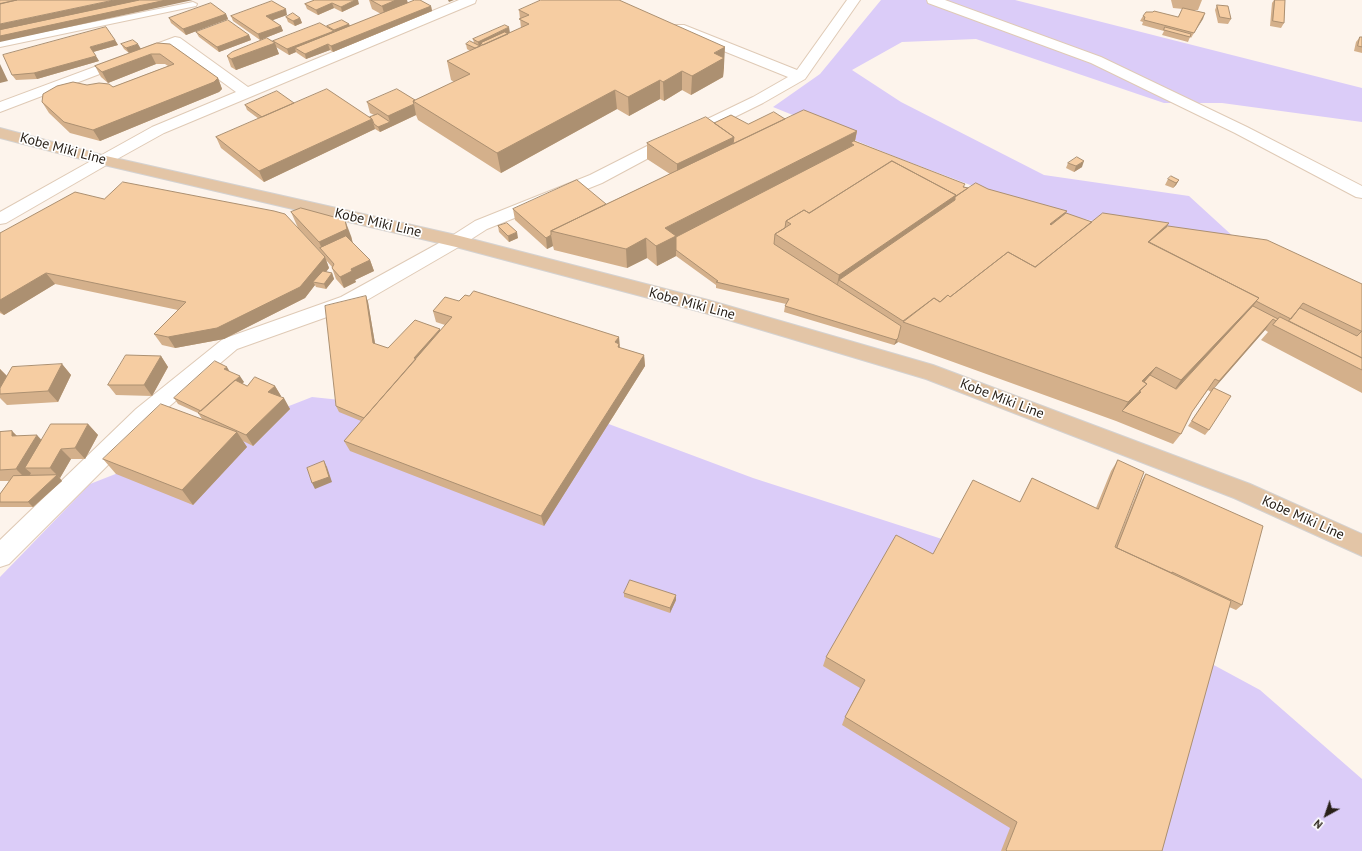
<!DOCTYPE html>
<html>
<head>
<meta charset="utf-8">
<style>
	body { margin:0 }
	#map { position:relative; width:1362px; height:851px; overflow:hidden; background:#fdf4ec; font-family:"PT Sans",sans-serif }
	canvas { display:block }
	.north { position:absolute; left:1306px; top:795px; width:40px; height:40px; -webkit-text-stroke:3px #fff; paint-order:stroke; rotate:220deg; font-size:11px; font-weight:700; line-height:16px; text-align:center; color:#282018 }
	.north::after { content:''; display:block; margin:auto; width:14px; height:18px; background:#282018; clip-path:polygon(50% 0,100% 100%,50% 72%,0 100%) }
</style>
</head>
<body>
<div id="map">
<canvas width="1362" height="851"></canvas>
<div class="north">N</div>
</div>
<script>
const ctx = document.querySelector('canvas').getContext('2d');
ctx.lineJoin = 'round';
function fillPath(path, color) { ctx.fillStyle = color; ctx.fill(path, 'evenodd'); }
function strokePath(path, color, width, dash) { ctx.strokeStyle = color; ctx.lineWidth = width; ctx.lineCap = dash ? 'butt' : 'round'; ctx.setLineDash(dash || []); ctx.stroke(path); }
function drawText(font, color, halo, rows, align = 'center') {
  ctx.font = font + ' "PT Sans",sans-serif'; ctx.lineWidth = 3.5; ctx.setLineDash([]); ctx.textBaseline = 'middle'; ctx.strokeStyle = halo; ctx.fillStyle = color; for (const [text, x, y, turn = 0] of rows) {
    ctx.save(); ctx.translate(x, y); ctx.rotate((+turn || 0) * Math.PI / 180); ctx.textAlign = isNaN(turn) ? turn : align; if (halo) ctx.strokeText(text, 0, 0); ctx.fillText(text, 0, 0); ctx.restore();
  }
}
const green = new Path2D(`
	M 881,0 L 1015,0 L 1362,88 L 1362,122 L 1222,103 L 1164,103 L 976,39 L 902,42 L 852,70 L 901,102 L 1044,175 L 1189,196 L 1236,239 L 1153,234 L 1029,207 L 901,159 L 773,107 L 820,74 Z
	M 312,397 L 388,405 L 574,411 L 753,478 L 1038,570 L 1260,690 L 1362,779 L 1362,851 L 0,851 L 0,577 L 90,484 Z`);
const service = new Path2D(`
	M 193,2 L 197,4 L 196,6 L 0,47 L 0,41 Z`);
const minor = new Path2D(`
	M 459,0 L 476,0 L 475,3 L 164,133 L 110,163 L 104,165 L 98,163 L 96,160 L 98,157 L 152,127 L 236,92 L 173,46 L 0,112 L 0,102 L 175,37 L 180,38 L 248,87 Z
	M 847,0 L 860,0 L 805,79 L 763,103 L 682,143 L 671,146 L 602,183 L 487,229 L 462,245 L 355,307 L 237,349 L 152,421 L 9,564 L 0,567 L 0,540 L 136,409 L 223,339 L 341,297 L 450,237 L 475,221 L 590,175 L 659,140 L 670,137 L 753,97 L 788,77 L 674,31 L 672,28 L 674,25 L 684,25 L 797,70 Z
	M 927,0 L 945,0 L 1101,57 L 1247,127 L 1362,186 L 1362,198 L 1356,197 L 1235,133 L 1091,63 L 928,3 Z`);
const tertiary = new Path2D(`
	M 104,155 L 110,157 L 112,160 L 110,163 L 6,223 L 0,224 L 0,212 L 98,157 Z`);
const primary = new Path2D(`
	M 0,128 L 106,156 L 456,235 L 708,300 L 933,365 L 1250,484 L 1362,534 L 1362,556 L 1234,498 L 926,379 L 705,313 L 456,247 L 104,165 L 0,138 Z`);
const wall = new Path2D(`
	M 315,0 L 359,4 L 342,12 L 334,8 L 318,15 L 307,9 L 305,4 Z
	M 369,0 L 407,0 L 408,3 L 431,6 L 432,11 L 333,52 L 330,50 L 306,59 L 297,53 L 296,52 L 289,55 L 276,47 L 279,54 L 236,70 L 231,67 L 227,56 L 274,43 L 273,41 L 328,27 L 327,26 L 349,24 L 350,26 L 381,14 L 372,9 Z
	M 1171,0 L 1202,0 L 1198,10 L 1190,10 L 1205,13 L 1191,38 L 1190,37 L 1188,42 L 1162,35 L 1164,31 L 1142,25 L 1143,22 L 1140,21 L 1143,16 L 1178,17 L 1183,9 L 1173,8 Z
	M 1274,0 L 1285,0 L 1284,23 L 1281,28 L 1270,26 L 1272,3 Z
	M 1217,5 L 1231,19 L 1228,24 L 1218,23 L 1215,10 Z
	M 519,10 L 724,66 L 724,67 L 723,77 L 691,95 L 682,90 L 664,101 L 660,99 L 629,116 L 617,109 L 501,173 L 418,120 L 416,115 L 380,132 L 375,129 L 264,182 L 221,148 L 216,137 L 259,119 L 247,110 L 245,105 L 294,103 L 370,117 L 374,115 L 370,113 L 367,102 L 415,100 L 454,82 L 451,80 L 447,61 L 470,51 L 467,49 L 466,44 L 474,43 L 473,39 L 510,33 L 521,28 Z
	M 226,14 L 228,19 L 186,35 L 171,23 L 169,18 Z
	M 287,15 L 272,20 L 281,26 L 283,31 L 260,40 L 233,21 L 231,16 Z
	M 286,17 L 300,18 L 302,23 L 295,26 L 288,22 Z
	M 196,32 L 249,35 L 251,40 L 219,52 L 199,37 Z
	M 1360,37 L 1362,37 L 1362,53 L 1354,51 L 1356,42 Z
	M 115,40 L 118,45 L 93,52 L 99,61 L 37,79 L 16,80 L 12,75 Z
	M 157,43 L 218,78 L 222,89 L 219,92 L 100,141 L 70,133 L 49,113 L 42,102 L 87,85 L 113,87 L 168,66 L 165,64 L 156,64 L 108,83 L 101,77 L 95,66 Z
	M 121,44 L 141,49 L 129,53 L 124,49 Z
	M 785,119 L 857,131 L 855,141 L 968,188 L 988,189 L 1092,222 L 1167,227 L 1362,331 L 1362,393 L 1261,340 L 1268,332 L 1265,330 L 1214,388 L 1209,430 L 1205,435 L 1188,426 L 1213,389 L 1211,392 L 1208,390 L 1192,412 L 1181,434 L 1173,444 L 1116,421 L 898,342 L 894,345 L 784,312 L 785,306 L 786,304 L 716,288 L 716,285 L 676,256 L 657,266 L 647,258 L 627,268 L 554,250 L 553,246 L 547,249 L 515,220 L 513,209 L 606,204 L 670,174 L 647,159 L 647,143 L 714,123 L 748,124 Z
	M 1068,163 L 1082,167 L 1074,172 L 1066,168 Z
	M 1168,179 L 1179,180 L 1176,185 L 1173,188 L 1165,185 Z
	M 291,212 L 351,236 L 353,243 L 370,260 L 374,271 L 355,280 L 356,282 L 344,288 L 336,279 L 332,268 L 332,267 L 326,260 L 329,268 L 326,272 L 332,273 L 334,279 L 326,289 L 316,287 L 315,285 L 305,298 L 224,339 L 175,348 L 162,345 L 154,334 L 178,310 L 55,284 L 4,315 L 0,313 L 0,233 L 324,256 L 298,228 Z
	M 498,226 L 518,238 L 509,242 L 499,232 Z
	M 366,296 L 368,302 L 375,344 L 388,348 L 440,331 L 445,325 L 436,322 L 433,311 L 459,301 L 619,337 L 620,348 L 644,355 L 645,366 L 544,526 L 350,451 L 344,441 L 361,421 L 339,412 L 336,406 Z
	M 161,356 L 168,367 L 152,396 L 116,395 L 108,385 Z
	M 62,364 L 71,375 L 58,402 L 7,405 L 0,398 L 0,369 L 7,376 Z
	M 230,372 L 244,382 L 242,383 L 247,386 L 275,386 L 281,396 L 280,397 L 290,409 L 253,446 L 243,441 L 247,447 L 193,505 L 116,474 L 103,459 L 202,419 L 198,413 L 178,404 L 174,398 Z
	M 88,424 L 98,435 L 85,459 L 71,459 L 60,478 L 62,481 L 33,507 L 0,507 L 0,494 L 9,481 L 0,481 L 0,432 L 12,431 L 17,436 L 42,440 Z
	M 1118,460 L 1115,547 L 1142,480 L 1146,474 L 1242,605 L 1236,610 L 1229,607 L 1162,851 L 1001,851 L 1010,828 L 842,725 L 845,717 L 860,688 L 823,666 L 826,657 L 933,554 L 1020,502 L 1032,478 L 1096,508 L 1111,471 Z
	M 624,593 L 676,595 L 676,600 L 670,613 L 624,597 Z`);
const shadedWall = new Path2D(`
	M 114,0 L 193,0 L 0,42 L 0,24 Z
	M 355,0 L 358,0 L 359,4 L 342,12 L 341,7 Z
	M 396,0 L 407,0 L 408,6 L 385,16 L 382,6 Z
	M 448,0 L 454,0 L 449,2 Z
	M 332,3 L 334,8 L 318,15 L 316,10 Z
	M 431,6 L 432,11 L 333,52 L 331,46 Z
	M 286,9 L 287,15 L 268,22 L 266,16 Z
	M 1205,13 L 1203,19 L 1191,38 L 1194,33 Z
	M 226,14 L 228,19 L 186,35 L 183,29 Z
	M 300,18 L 302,23 L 295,26 L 293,21 Z
	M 349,24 L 351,29 L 336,35 L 334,30 Z
	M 281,26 L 283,31 L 260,40 L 258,34 Z
	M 509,27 L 510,33 L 481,43 L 481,46 L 479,47 L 478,42 Z
	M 334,31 L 335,36 L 295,48 L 296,52 L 289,55 L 287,49 Z
	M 249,35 L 251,40 L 219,52 L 217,47 Z
	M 115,40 L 118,45 L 93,52 L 90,47 Z
	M 275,43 L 279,54 L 236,70 L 231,59 Z
	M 138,44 L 141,49 L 129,53 L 126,48 Z
	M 328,44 L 330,50 L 306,59 L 305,54 Z
	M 725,47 L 724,66 L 724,67 L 723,77 L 691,95 L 692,76 L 714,53 Z
	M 151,54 L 156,64 L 108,83 L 102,72 Z
	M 96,56 L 99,61 L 37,79 L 34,73 Z
	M 0,64 L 8,81 L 0,83 Z
	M 682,71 L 682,90 L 664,101 L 663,82 Z
	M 218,78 L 222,89 L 219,92 L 100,141 L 93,130 Z
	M 660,80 L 660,99 L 629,116 L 628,97 Z
	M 615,90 L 617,109 L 501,173 L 497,153 Z
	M 414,104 L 416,115 L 380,132 L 378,127 L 390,122 L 388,116 Z
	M 372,119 L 375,129 L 264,182 L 259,171 Z
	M 857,131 L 853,150 L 676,243 L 676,256 L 657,266 L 656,246 L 665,228 Z
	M 734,137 L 733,152 L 677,179 L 677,164 Z
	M 1084,161 L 1082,167 L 1074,172 L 1076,166 Z
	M 1179,180 L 1176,185 L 1173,188 L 1176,183 Z
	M 956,195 L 954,203 L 839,280 L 836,291 L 839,275 Z
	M 1067,211 L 1062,222 L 1045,235 L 1050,224 Z
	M 345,220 L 351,236 L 353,245 L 323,251 L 319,242 Z
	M 1169,223 L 1158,243 L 1152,249 L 1148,242 Z
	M 517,232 L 518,238 L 509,242 L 508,236 Z
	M 551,235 L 553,246 L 547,249 L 546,238 Z
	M 646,238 L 647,258 L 627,268 L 626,249 Z
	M 325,257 L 329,268 L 318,282 L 313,282 L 315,285 L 305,298 L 224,339 L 175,348 L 168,337 Z
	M 370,260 L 374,271 L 355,280 L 356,282 L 344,288 L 340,277 L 351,269 Z
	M 46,273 L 55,284 L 4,315 L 0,311 L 0,300 Z
	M 332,273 L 334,279 L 326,289 L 324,284 Z
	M 366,296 L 368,302 L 376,349 L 373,343 Z
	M 1259,298 L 1245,317 L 1168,399 L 1181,380 Z
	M 1273,319 L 1265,330 L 1211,392 L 1219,381 Z
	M 440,329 L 442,335 L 416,363 L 414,358 Z
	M 619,337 L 620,355 L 615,342 Z
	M 898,338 L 897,341 L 898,342 L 894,345 L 896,340 Z
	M 644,355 L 645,366 L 544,526 L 541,516 Z
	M 161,356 L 168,367 L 152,396 L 144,385 Z
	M 62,364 L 71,375 L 58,402 L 48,391 Z
	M 227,367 L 230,372 L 224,369 Z
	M 1156,367 L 1143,386 L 1142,381 Z
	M 0,369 L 7,376 L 0,388 Z
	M 240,376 L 244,382 L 205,417 L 201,411 Z
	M 1147,384 L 1135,403 L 1122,411 L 1128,402 Z
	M 275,386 L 281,396 L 275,403 L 268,392 Z
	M 284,398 L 290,409 L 253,446 L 246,435 Z
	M 88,424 L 98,435 L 85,459 L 75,448 Z
	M 12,431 L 23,442 L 12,436 Z
	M 237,432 L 247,447 L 193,505 L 182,490 Z
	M 37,435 L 47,446 L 25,468 L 31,473 L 27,480 L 16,469 Z
	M 61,449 L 71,459 L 60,478 L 50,468 Z
	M 324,461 L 327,467 L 332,482 L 315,489 L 312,483 Z
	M 57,475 L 62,481 L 33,507 L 28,502 Z
	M 676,595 L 676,600 L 670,613 L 670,608 Z`);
const building = new Path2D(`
	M 0,0 L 17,0 L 0,4 Z
	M 17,0 L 114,0 L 0,24 L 0,4 Z
	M 140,0 L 166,0 L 0,36 L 0,30 Z
	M 315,0 L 355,0 L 341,7 L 332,3 L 316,10 L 305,4 Z
	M 371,0 L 396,0 L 382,6 Z
	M 415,0 L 420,0 L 431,6 L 331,46 L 328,44 L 305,54 L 295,48 Z
	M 541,0 L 619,0 L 725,47 L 714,53 L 724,58 L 692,76 L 682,71 L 663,82 L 660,80 L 628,97 L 615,90 L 497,153 L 413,101 L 470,74 L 447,61 L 529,24 L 519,19 L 529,15 L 519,10 Z
	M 1275,0 L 1285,0 L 1284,23 L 1273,21 Z
	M 272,1 L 286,9 L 266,16 L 281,26 L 258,34 L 231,16 Z
	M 211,3 L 226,14 L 183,29 L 169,18 Z
	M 1217,5 L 1228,6 L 1231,19 L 1220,17 Z
	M 1183,8 L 1205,13 L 1194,33 L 1144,20 L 1145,17 L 1143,16 L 1146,12 L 1153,12 L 1154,11 L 1178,17 Z
	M 293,13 L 300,18 L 293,21 L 286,17 Z
	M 228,20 L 249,35 L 217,47 L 196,32 Z
	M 342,20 L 349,24 L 334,30 L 327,26 Z
	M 320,23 L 334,31 L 287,49 L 273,41 Z
	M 505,25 L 509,27 L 478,42 L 473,39 Z
	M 106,27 L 115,40 L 90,47 L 96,56 L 34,73 L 12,75 L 3,55 Z
	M 1165,27 L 1191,34 L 1190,37 L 1164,30 Z
	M 505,32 L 508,34 L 483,45 L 481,43 Z
	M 1360,37 L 1362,37 L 1362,47 L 1358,46 Z
	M 267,38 L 275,43 L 231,59 L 227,56 L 232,52 Z
	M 133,40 L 138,44 L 126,48 L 121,44 Z
	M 470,41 L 480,46 L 475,48 L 466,44 Z
	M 157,43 L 170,44 L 218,78 L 214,82 L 93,130 L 64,122 L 42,102 L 43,94 L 57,86 L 73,82 L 87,85 L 99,83 L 109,84 L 113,87 L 174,64 L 160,54 L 151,54 L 102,72 L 95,66 Z
	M 327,89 L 372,119 L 259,171 L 216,137 Z
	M 397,89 L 415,100 L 413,101 L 414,104 L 388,116 L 367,102 Z
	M 277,91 L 294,103 L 262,117 L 245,105 Z
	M 804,110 L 857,131 L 665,228 L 676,236 L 656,246 L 646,238 L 626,249 L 551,231 Z
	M 774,112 L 785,119 L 733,144 L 734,137 L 714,123 L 731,115 L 748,124 Z
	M 378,114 L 390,122 L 378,127 L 374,124 L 372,119 L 370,117 Z
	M 706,117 L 734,137 L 677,164 L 647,143 Z
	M 854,141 L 965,184 L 963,187 L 968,188 L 955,197 L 956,195 L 892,161 L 809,213 L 804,210 L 786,221 L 785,228 L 775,234 L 774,244 L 901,326 L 898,338 L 896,340 L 785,306 L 789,299 L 716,282 L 718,281 L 676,250 L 676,237 L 854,145 L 851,143 Z
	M 1077,157 L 1084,161 L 1076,166 L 1068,163 Z
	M 892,161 L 956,195 L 839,275 L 775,234 L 791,224 L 786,221 L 804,210 L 809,213 Z
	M 1171,176 L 1179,180 L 1176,183 L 1168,179 Z
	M 577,180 L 606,204 L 551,231 L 551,235 L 546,238 L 513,209 Z
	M 123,182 L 274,211 L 285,214 L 325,257 L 300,287 L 217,328 L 168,337 L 154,334 L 186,302 L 46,273 L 0,300 L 0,233 L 75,192 L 104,199 Z
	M 976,183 L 988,189 L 1067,211 L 1050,224 L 1051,225 L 1066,213 L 1092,222 L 1035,267 L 1008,252 L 950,297 L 948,295 L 940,302 L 934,298 L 903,321 L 839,280 L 955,200 L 955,197 Z
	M 301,208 L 345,220 L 347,229 L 319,242 L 291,212 Z
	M 1103,213 L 1169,223 L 1148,242 L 1259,298 L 1181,380 L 1156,367 L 1142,381 L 1147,384 L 1128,402 L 903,322 L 934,298 L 940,302 L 948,295 L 950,297 L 1008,252 L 1035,267 Z
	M 507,223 L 517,232 L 508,236 L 498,226 Z
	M 1168,226 L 1267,240 L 1362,284 L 1362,331 L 1361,331 L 1303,303 L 1291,319 L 1256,301 L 1259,298 L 1149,242 Z
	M 346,236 L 370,260 L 351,269 L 352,271 L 340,277 L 332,268 L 334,264 L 320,248 Z
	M 323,271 L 332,273 L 324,284 L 313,282 Z
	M 474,291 L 619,337 L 615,342 L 619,344 L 618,347 L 644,355 L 541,516 L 344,441 L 452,317 L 433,311 L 445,297 L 459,301 L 465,295 L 469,296 Z
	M 366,296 L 373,343 L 388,348 L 415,320 L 440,329 L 414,358 L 416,359 L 364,418 L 336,406 L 325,306 Z
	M 1253,306 L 1278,319 L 1276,321 L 1273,319 L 1219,381 L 1215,379 L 1192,412 L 1181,434 L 1122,411 L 1141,392 L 1139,391 L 1147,384 L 1144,382 L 1150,375 L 1176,389 Z
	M 1300,308 L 1357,336 L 1362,331 L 1362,358 L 1289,321 Z
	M 1280,317 L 1362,358 L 1362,370 L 1273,325 Z
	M 126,355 L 161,356 L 144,385 L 108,385 Z
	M 215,361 L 227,367 L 224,369 L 240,376 L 201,411 L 174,398 Z
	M 62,364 L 48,391 L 0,394 L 0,388 L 12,367 Z
	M 255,377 L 275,386 L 268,392 L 284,398 L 246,435 L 198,413 L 235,380 L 247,386 Z
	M 1214,388 L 1231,396 L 1209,430 L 1192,421 Z
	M 161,404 L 237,432 L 182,490 L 103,459 Z
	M 51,424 L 88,424 L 75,448 L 61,449 L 50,468 L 25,468 Z
	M 12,431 L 12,436 L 37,435 L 16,469 L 0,470 L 0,432 Z
	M 1118,460 L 1144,472 L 1115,547 L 1231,601 L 1162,851 L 1007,851 L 1006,850 L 1017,822 L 845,717 L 865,680 L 826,657 L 896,535 L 933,554 L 973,480 L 1020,502 L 1032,478 L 1098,509 Z
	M 324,461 L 329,477 L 312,483 L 307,468 Z
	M 1146,474 L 1263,526 L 1242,605 L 1172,572 L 1172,573 L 1117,548 Z
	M 57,475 L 28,502 L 0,502 L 0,494 L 13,476 Z
	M 630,580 L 676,595 L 670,608 L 624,593 Z`);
const streetNames = [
	["Kobe Miki Line",63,149,15],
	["Kobe Miki Line",378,223,13],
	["Kobe Miki Line",692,304,15],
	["Kobe Miki Line",1002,399,21],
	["Kobe Miki Line",1303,518,24]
];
fillPath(green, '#dbccf8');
strokePath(service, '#dfcab6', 2);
strokePath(minor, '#dfcab6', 2);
strokePath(tertiary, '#dfcab6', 2);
strokePath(primary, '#d4d2d1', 2);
fillPath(service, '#fff');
fillPath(minor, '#fff');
fillPath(tertiary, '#fff');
fillPath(primary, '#e3c5a6');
fillPath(wall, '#d4b08b');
fillPath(shadedWall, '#ac9071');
fillPath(building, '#f6cda2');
strokePath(building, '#ac9071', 1);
drawText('14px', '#282018', '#fff', streetNames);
</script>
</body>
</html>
